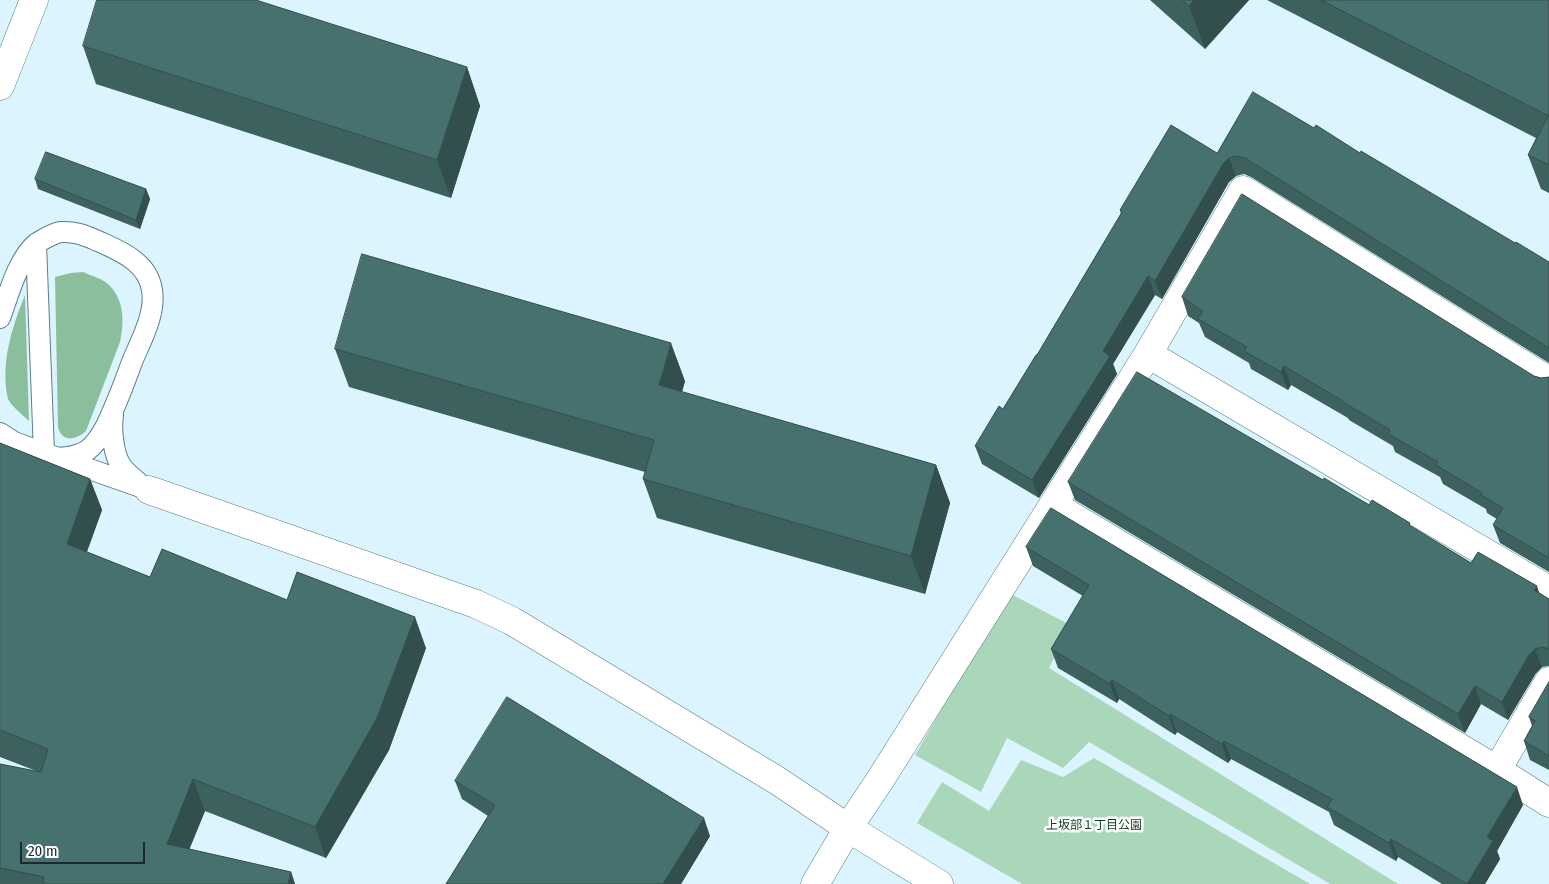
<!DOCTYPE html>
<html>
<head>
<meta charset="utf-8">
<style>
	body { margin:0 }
	#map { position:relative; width:1549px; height:884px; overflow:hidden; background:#dcf4fd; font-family:"Fira Sans Condensed",sans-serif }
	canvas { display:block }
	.scale { position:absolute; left:20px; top:842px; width:125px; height:22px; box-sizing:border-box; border:2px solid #1a2a30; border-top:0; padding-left:6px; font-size:15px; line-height:18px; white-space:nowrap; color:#1a2a30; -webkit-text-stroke:4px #fdfdfd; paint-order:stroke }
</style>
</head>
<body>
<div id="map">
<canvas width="1549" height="884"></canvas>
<div class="scale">20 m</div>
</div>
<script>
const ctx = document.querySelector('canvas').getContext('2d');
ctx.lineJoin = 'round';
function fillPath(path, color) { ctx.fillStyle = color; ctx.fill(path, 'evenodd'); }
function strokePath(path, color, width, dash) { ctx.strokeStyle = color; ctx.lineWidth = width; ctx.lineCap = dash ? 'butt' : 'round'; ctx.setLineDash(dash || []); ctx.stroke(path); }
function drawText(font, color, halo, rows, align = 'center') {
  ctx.font = font + ' "Fira Sans Condensed","Noto Sans JP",sans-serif'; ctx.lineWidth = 5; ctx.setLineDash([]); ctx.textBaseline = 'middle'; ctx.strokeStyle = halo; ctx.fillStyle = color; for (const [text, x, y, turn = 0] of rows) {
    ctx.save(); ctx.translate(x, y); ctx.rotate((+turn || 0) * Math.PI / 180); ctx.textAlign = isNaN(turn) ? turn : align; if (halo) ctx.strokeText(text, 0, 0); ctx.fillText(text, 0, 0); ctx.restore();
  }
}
const green = new Path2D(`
	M 1009,593 L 1070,625 L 1049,668 L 1398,884 L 1330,884 L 1089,742 L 1063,768 L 1007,738 L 981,792 L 915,755 Z
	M 1094,758 L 1310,884 L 1022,884 L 917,823 L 942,782 L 989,811 L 1021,760 L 1063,777 Z`);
const forest = new Path2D(`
	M 83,272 C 92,276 104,279 110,286 C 125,302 124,324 120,342 L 86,431 C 76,440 62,443 58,427 L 55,277 L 71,273 Z
	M 25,295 L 29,421 C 22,414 13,408 8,399 C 0,364 12,327 25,295 Z`);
const service = new Path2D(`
	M 36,244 L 44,453
	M 0,318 C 8,296 18,258 37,243 C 44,239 53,233 61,232 C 75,231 86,236 98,241 C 120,251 148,262 152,290 C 156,314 141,340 132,362 C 124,384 116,405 106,426 C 93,450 85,456 58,458
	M 113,415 C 111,429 113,455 122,467 C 126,472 134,479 139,483
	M 0,433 L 14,442 L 44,453 L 149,490`);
const pedestrian = new Path2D(`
	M 0,86 L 34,0`);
const minor = new Path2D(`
	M 1148,354 L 1549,590
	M 1053,505 L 1497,770 L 1549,803
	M 1497,770 L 1549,681
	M 848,828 L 880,780 L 1148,354 L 1243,190 L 1549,381`);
const tertiary = new Path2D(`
	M 149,490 L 476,604 L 512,621 L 778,781 L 848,828 L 939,884
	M 815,884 L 848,828`);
const wall = new Path2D(`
	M 1150,0 L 1249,0 L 1205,49 Z
	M 1267,0 L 1549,0 L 1549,193 L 1541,189 L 1528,155 L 1536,138 Z
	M 83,46 L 467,67 L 480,106 L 451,198 L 96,84 Z
	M 1314,128 L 1360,153 L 1515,243 L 1549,262 L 1549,363 L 1251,177 L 1244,174 L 1236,176 L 1229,182 L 1162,299 L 1155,295 L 1113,364 L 1117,374 L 1039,498 L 982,464 L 975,446 L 1003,409 L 1037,355 L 1121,214 L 1120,210 L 1217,153 Z
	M 35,179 L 146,189 L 150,199 L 140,229 L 38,189 Z
	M 1182,297 L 1534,376 L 1541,378 L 1549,377 L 1549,572 L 1500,543 L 1493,525 L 1497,519 L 1487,513 L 1486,509 L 1443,484 L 1440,477 L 1395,452 L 1393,446 L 1349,420 L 1348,418 L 1291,385 L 1288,390 L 1251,369 L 1249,363 L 1205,337 L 1199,323 L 1188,316 Z
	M 335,349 L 685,381 L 682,392 L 936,465 L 950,503 L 925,594 L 657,518 L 643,479 L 645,472 L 349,387 Z
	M 0,443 L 90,479 L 102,510 L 87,552 L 150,577 L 287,600 L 426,648 L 389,750 L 326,858 L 205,811 L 189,849 L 291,872 L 295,884 L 0,884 L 0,764 L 39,772 L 0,757 Z
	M 1323,480 L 1412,527 L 1471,563 L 1540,593 L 1549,599 L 1549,666 L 1542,667 L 1536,673 L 1508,720 L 1481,704 L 1465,733 L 1075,500 L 1068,482 Z
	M 1026,547 L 1523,805 L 1497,851 L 1500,859 L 1485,884 L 1442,884 L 1398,857 L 1396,861 L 1334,825 L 1329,812 L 1231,759 L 1228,763 L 1177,732 L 1175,735 L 1119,699 L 1117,703 L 1058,668 L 1051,649 L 1083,596 L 1033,566 Z
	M 1549,682 L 1549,770 L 1530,760 L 1524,741 L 1532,726 L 1529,717 Z
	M 455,781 L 710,836 L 681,884 L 446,884 L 488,816 L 462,799 Z`);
const shadedWall = new Path2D(`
	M 1194,0 L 1249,0 L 1205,49 L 1189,6 Z
	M 467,67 L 480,106 L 451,198 L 437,160 Z
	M 1229,158 L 1236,176 L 1229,182 L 1162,299 L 1155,281 L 1223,164 Z
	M 146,189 L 150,199 L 140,229 L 136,220 Z
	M 1148,276 L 1155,295 L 1113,364 L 1117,374 L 1039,498 L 1032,480 L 1103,351 Z
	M 671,343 L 685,381 L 673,424 L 659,385 Z
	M 1284,366 L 1291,385 L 1288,390 L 1281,372 Z
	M 936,465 L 950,503 L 925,594 L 911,556 Z
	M 90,479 L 102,510 L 78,575 L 67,544 Z
	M 1537,586 L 1543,604 L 1534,590 Z
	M 415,617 L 426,648 L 389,750 L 326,858 L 315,827 Z
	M 1535,649 L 1542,667 L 1536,673 L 1508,720 L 1502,702 L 1529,655 Z
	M 1112,680 L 1119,699 L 1117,703 L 1110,684 Z
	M 1475,686 L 1481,704 L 1465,733 L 1458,714 Z
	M 1170,714 L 1177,732 L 1175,735 L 1169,716 Z
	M 1224,741 L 1231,759 L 1228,763 L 1222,744 Z
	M 193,779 L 205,811 L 179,875 L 167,844 Z
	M 1517,787 L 1523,805 L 1497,851 L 1500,859 L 1485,884 L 1467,884 L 1487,837 Z
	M 704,818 L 710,836 L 681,884 L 663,884 Z
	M 1391,839 L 1398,857 L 1396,861 L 1389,843 Z
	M 291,872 L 295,884 L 288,884 Z`);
const building = new Path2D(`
	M 97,0 L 256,0 L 467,67 L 437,160 L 83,46 Z
	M 1183,0 L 1194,0 L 1189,6 Z
	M 1321,0 L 1549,0 L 1549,165 L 1528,155 L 1548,116 Z
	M 1253,92 L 1314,128 L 1316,125 L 1360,153 L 1361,151 L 1515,243 L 1516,242 L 1549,262 L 1549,348 L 1245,158 L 1237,156 L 1229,158 L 1223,164 L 1155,281 L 1148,276 L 1103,351 L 1110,356 L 1032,480 L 975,446 L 999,406 L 1003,409 L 1036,355 L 1037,355 L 1122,212 L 1120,210 L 1171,125 L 1217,153 Z
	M 46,152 L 146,189 L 136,220 L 35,179 Z
	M 1242,194 L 1534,376 L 1541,378 L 1549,377 L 1549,558 L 1493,525 L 1503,508 L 1481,495 L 1482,493 L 1436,465 L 1438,462 L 1388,434 L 1390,430 L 1343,402 L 1343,401 L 1284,366 L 1281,372 L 1244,351 L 1247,347 L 1198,319 L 1203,311 L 1182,297 Z
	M 362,254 L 671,343 L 659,385 L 936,465 L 911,556 L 643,479 L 654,440 L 335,349 Z
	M 1137,372 L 1323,480 L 1324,478 L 1369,505 L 1372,500 L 1410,523 L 1409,525 L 1471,563 L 1478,552 L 1537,586 L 1534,590 L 1549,599 L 1549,649 L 1542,647 L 1535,649 L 1529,655 L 1502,702 L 1475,686 L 1458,714 L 1068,482 Z
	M 0,443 L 90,479 L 67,544 L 150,577 L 162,549 L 287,600 L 297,572 L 415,617 L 377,718 L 315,827 L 193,779 L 167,844 L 291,872 L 288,884 L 43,884 L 44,877 L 0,868 L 0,764 L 41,772 L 48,749 L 0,730 Z
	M 1051,508 L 1517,787 L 1487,837 L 1493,841 L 1467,884 L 1391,839 L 1389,843 L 1327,807 L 1332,799 L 1224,741 L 1222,744 L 1170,714 L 1169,716 L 1112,680 L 1110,684 L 1051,649 L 1089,585 L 1026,547 Z
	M 1549,682 L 1549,756 L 1524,741 L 1535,721 L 1529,717 Z
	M 507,697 L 704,818 L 663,884 L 446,884 L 495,805 L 455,781 Z`);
const parkNames = [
	["上坂部１丁目公園",1094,826]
];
fillPath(green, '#aad7ba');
fillPath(forest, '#8abe9d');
strokePath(service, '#587e8b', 22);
strokePath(pedestrian, '#587e8b', 29);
strokePath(minor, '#587e8b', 29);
strokePath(tertiary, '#587e8b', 29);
strokePath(service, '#fff', 20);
strokePath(pedestrian, '#fff', 28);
strokePath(minor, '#fff', 28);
strokePath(tertiary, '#fff', 28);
fillPath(wall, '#3d615f');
fillPath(shadedWall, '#324f4d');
fillPath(building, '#47716e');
strokePath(building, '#324f4d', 1);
drawText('12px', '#143d26', '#fdfdfd', parkNames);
</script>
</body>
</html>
